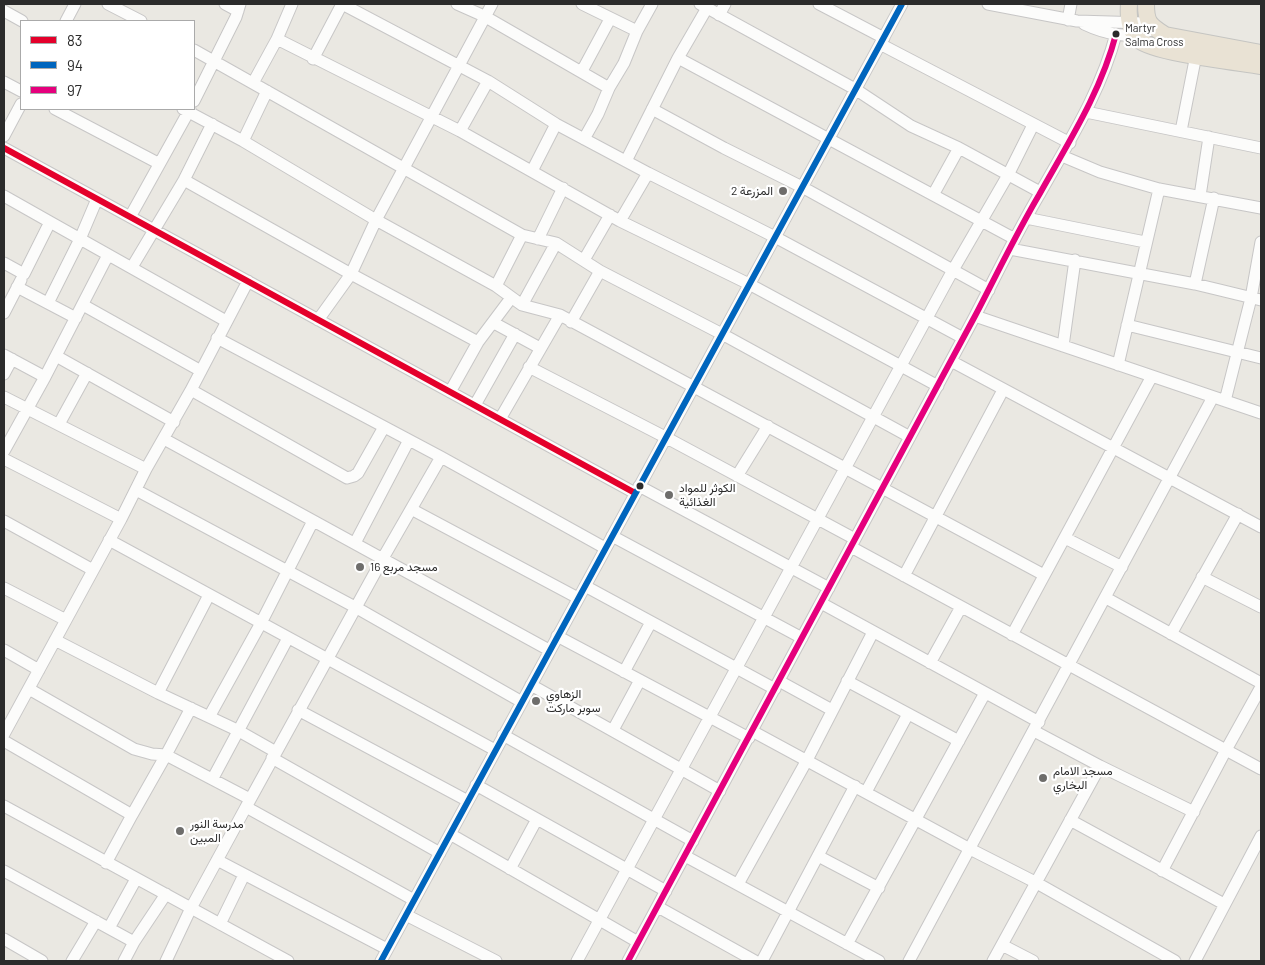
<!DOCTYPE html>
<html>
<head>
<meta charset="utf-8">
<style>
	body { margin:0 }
	#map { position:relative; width:1265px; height:965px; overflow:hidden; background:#eae8e2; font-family:Barlow,sans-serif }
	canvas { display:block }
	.frame { position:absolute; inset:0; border:5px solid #2b2b2b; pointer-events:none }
	.legend { position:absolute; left:20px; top:20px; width:175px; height:90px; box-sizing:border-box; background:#fff; border:1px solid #aaa; margin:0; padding:6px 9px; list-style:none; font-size:15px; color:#2b2b2b }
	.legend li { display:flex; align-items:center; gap:10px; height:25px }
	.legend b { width:25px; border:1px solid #aaa }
</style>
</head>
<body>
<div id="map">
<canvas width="1265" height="965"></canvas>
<div class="frame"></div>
<ul class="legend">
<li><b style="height:6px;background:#e4002b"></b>83</li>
<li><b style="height:6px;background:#0065bd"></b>94</li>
<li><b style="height:6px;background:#e5007d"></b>97</li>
</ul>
</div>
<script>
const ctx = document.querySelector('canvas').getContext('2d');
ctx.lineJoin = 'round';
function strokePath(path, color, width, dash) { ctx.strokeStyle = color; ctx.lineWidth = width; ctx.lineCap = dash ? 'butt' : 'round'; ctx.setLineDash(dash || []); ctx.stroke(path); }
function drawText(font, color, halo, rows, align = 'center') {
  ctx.font = font + ' Barlow,Vazirmatn,sans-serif'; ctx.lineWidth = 4.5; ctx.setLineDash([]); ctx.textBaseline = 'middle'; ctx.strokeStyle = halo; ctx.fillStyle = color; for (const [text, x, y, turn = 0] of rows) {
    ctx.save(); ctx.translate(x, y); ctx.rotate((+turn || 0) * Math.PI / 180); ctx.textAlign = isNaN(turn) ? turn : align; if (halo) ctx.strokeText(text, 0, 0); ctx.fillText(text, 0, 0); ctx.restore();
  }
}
const minor = new Path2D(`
	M 108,4 L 141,21
	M 225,4 L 238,11
	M 342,4 L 488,81 L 556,124 L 648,173 L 775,237 L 963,338
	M 457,4 L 484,16 L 609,88
	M 582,4 L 637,31
	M 700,4 L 855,89 L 911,126 L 959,148 L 1040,192
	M 819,4 L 884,38
	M 988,4 L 1077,21 L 1144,23 L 1148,21
	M 4,11 L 22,21
	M 719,15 L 725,4
	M 1068,20 L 1071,4
	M 66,21 L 75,4
	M 1084,24 C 1105,34 1133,41 1154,28
	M 277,39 L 460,131 L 620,221 L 749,284 L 938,386
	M 880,44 L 1070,143
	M 194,50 L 522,235 L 556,243 L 600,271 L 722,334 L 910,437
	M 678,58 L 1015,239
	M 313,59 L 342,4
	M 582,71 L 610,19
	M 4,82 L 21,91
	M 253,83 L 277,39 L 292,4
	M 194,101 L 236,17 L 240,4
	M 55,109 L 158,163
	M 183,109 L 243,141 L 376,220 L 496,286 L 522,305 L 560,315 L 1044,575
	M 652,109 L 724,148 L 802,187 L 989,290
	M 1086,112 L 1261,148
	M 460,131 L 488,81
	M 1181,131 L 1196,55
	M 4,136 L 21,104
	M 584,139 L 598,114 L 609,88 L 624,63 L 637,31 L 652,4
	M 243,141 L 267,91
	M 4,148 L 635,493
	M 1062,156 L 1100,172 L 1159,189 L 1261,208
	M 626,161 L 678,58 L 707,8
	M 532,171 L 556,124
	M 184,180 L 351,274 L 478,342
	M 933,195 L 959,148
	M 4,196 L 50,222 L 24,274 L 4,263
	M 1200,196 L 1209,137
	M 130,217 L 190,109
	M 1026,218 L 1145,242
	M 620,221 L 648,173
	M 50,222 L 226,321
	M 538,239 L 563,188
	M 1010,249 L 1195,284 L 1261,300
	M 584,260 L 610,215
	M 132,267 L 184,180 L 212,124
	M 1195,284 L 1214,198
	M 496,286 L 522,235
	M 17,287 L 76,318
	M 48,303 L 80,239 L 97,199
	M 83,305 L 201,371
	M 522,305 L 556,243
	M 4,313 L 21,280
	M 975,316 L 1261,413
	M 318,320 L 351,274 L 376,220 L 492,4
	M 571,322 L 600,271
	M 494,323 L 540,348
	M 1127,325 L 1261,358
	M 217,338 L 441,457 L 605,548
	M 1063,346 L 1075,260
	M 4,355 L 45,377
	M 56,356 L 174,422
	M 951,361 L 1261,527
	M 1118,365 L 1159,189
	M 529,367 L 665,437 L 855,539
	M 4,374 L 12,359
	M 191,390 L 347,478 L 354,476 L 358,473 L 384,427
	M 450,392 L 478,342 L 511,298
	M 4,397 L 146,469
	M 1225,401 L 1251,298 L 1261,242
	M 475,405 L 515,334
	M 500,419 L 560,315
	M 59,424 L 87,373
	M 164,439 L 549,650
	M 4,451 L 45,377 L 108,255
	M 4,459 L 121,519
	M 737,476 L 768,426
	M 639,486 L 829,588
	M 136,490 L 355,607 L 522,702
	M 411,509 L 578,598
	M 4,521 L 93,570
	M 612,536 L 802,638
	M 1065,538 L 1122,567
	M 109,540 L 495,750
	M 355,543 L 409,440
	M 851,547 L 1261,769
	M 904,576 L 1003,390
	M 1202,577 L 1261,607
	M 585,586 L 775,689
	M 4,588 L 66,620
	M 1106,598 L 1261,683
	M 821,603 L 1039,722
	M 1171,634 L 1238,514
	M 1012,635 L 1152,376
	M 557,636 L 749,738
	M 55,640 L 158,693 L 237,730 L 276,752
	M 4,650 L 39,670
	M 930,663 L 961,607
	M 624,672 L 651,622
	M 779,681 L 832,710
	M 847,681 L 959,741
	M 531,685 L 720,791
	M 29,689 L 134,749 L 152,754 L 166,755 L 132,815
	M 158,693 L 209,595
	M 191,708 L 166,755 L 250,799
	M 298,710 L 468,801
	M 209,717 L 261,623 L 313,521
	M 613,730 L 640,680
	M 752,731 L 970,849 L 1035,882 L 1175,961
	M 1034,731 L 1100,766 L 1194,812
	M 4,734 L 121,519 L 146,469 L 191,390 L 248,281
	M 503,735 L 693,841
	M 4,741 L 132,815 L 106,863
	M 272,758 L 440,853
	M 213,778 L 288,638
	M 476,785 L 666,891
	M 866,792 L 908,714
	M 4,806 L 288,961
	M 246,807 L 383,558 L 441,457
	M 1070,820 L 1224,904
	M 450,834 L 638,942
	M 685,856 L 879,961
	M 818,856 L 879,888
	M 217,860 L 387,949
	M 510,869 L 537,819
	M 4,871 L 134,942
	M 1162,871 L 1226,750 L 1261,687
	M 738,884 L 807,760 L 873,632
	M 658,907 L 755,961
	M 406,915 L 496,961
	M 220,924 L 244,875
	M 109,928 L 136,879
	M 4,939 L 42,961
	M 847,944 L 985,693
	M 1002,945 L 1033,961
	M 72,961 L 96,921
	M 124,961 L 134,942 L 166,894
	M 166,961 L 191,908 L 246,807 L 414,900
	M 381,961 L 902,4
	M 577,961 L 953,270 L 1008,175 L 1033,125
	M 628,961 L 975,316 C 996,276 1016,234 1039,195 C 1068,143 1101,92 1116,34
	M 762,961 L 855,786
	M 909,961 L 1213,397
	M 993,961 L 1100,766
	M 1195,961 L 1261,836`);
const highway = new Path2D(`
	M 1129,4 C 1128,16 1129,31 1139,40 C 1154,53 1237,62 1261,66
	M 1146,4 C 1146,22 1149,25 1165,35 L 1261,53`);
const bus1 = new Path2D(`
	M 4,148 L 635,493`);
const bus2 = new Path2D(`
	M 381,961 L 902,4`);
const bus3 = new Path2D(`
	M 628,961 L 975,316 C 996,276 1016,234 1039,195 C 1068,143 1101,92 1116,34`);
const markers = [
	[1116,34,4.5,"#2b2b2b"],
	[783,191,5,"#6e6d6b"],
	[640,486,4.5,"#2b2b2b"],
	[669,495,5,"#6e6d6b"],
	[360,567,5,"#6e6d6b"],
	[536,701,5,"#6e6d6b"],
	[1043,778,5,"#6e6d6b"],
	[180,831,5,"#6e6d6b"]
];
const busNames = [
	["Martyr",1125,28],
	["Salma Cross",1125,42]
];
const poiNames = [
	["المزرعة 2",773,191,"right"],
	["الكوثر للمواد",679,488],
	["الغذائية",679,502],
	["مسجد مربع 16",370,567],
	["الزهاوي",546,694],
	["سوبر ماركت",546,708],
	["مسجد الامام",1053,771],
	["البخاري",1053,785],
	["مدرسة النور",190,824],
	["المبين",190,838]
];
strokePath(minor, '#c7c6c6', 13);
strokePath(highway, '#c5c5c2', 18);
strokePath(minor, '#fcfcfb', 11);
strokePath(highway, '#e9e2d4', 16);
strokePath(bus1, '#e4002b', 6);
strokePath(bus2, '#0065bd', 6);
strokePath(bus3, '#e5007d', 6);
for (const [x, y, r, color] of markers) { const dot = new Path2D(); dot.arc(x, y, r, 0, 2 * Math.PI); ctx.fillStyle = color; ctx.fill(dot); strokePath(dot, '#fff', 2); }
drawText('11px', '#2b2b2b', '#fff', busNames, 'left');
drawText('12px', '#2b2b2b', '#fff', poiNames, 'left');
</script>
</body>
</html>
